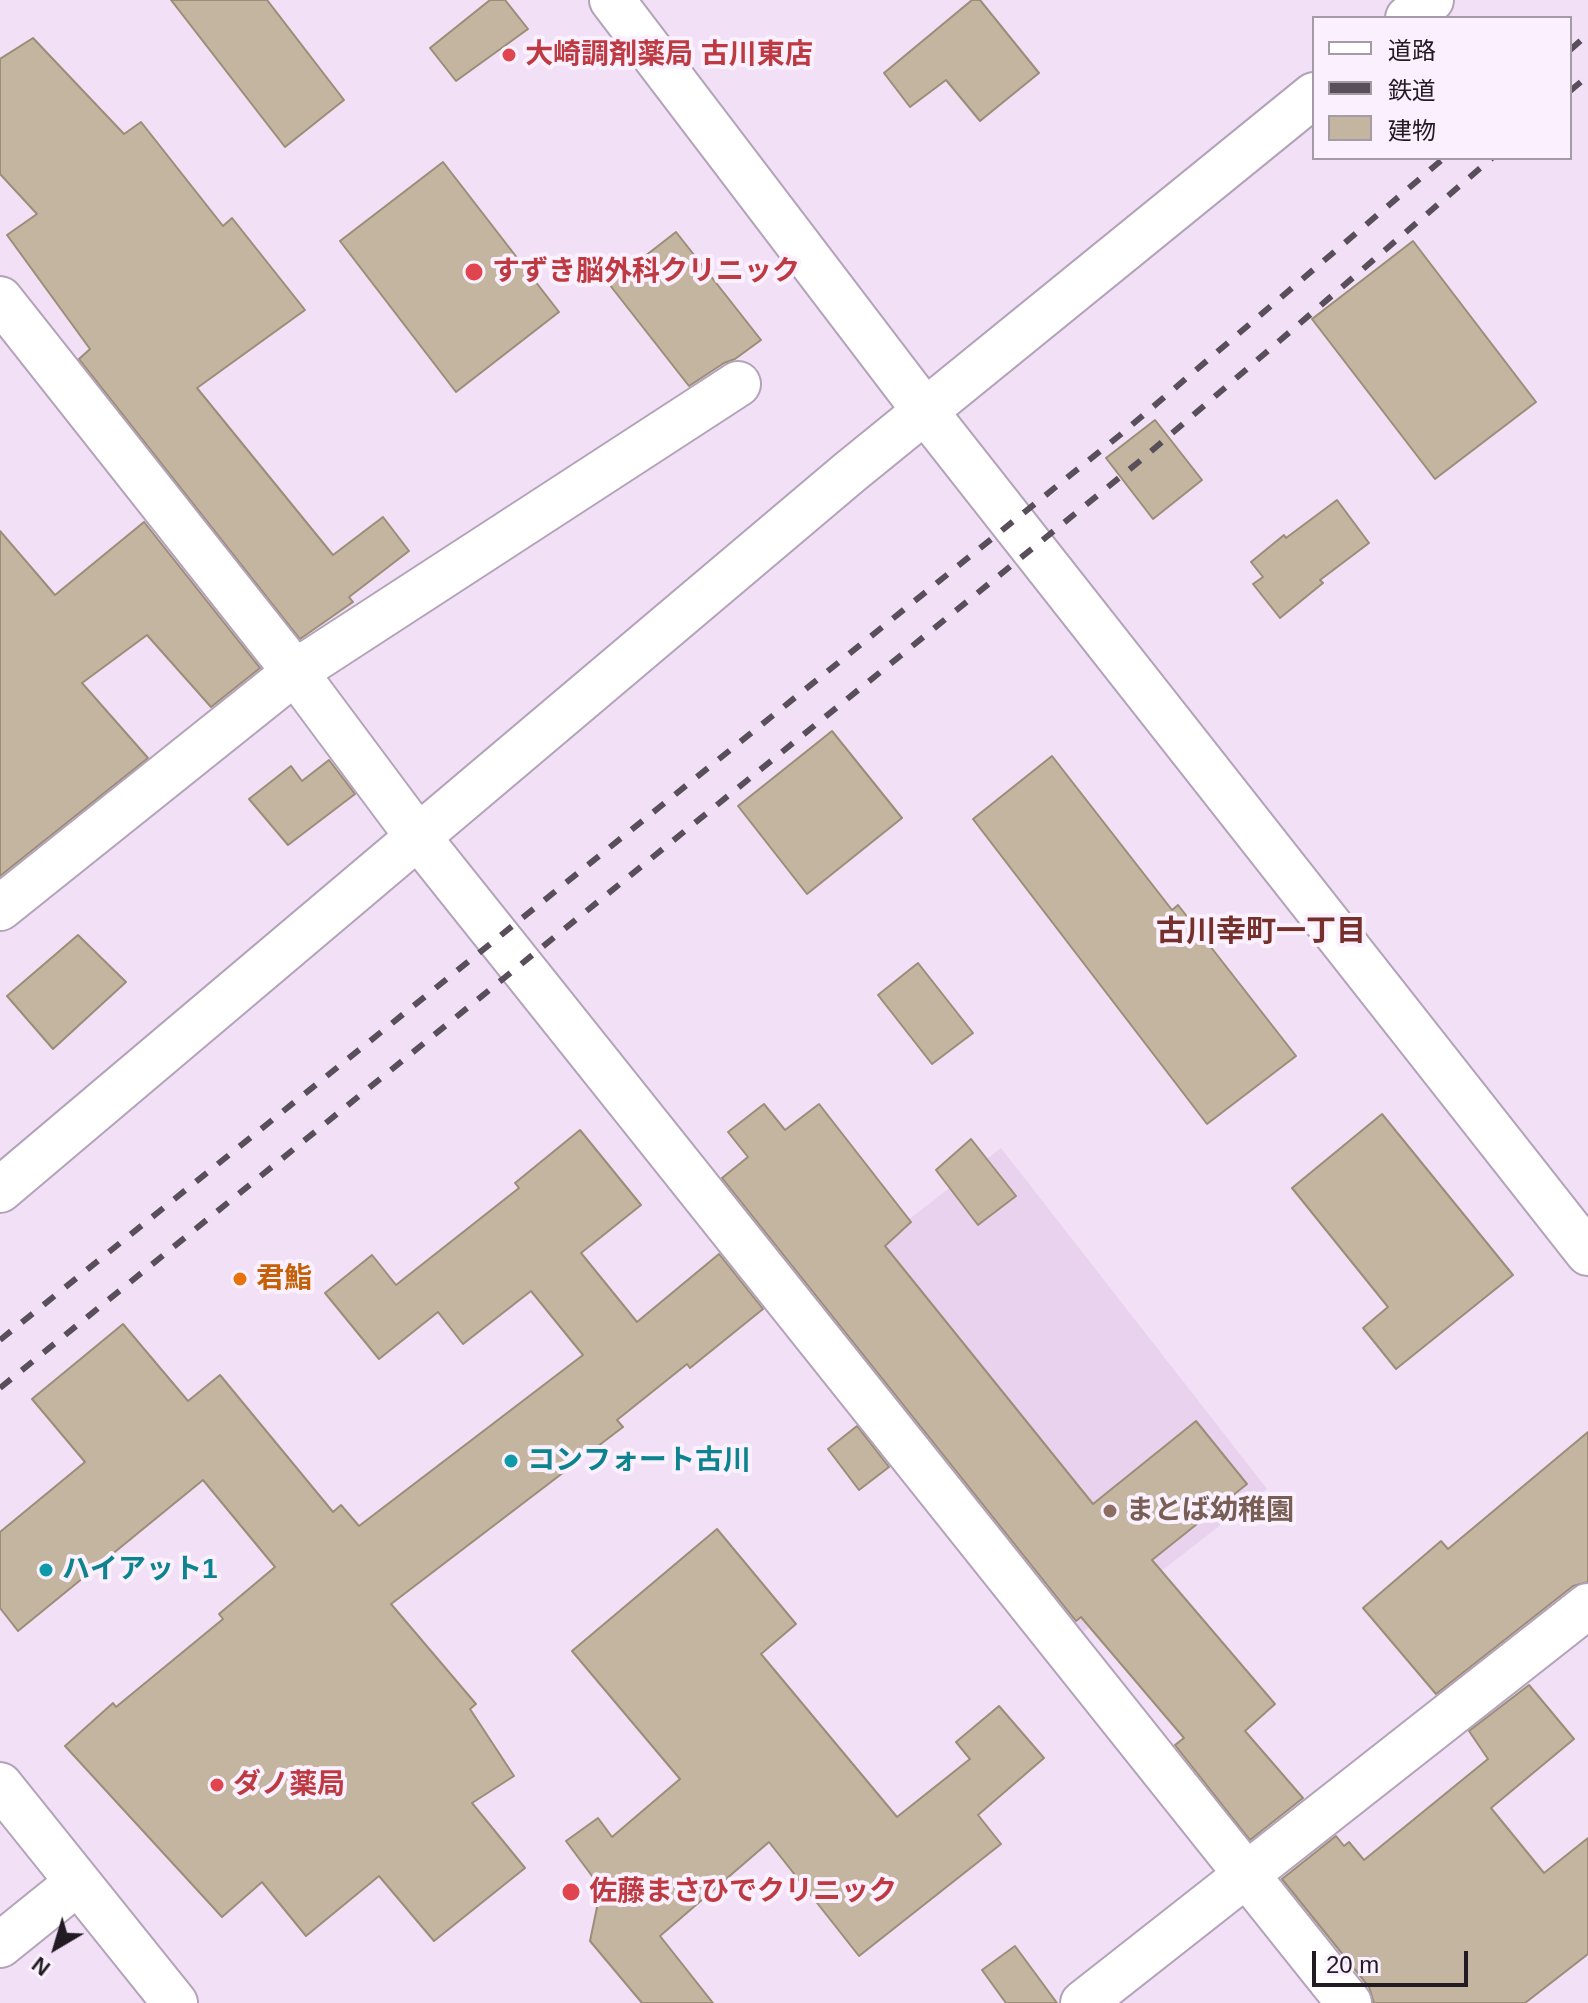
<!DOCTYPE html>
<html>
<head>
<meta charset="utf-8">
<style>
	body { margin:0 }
	#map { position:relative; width:1588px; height:2003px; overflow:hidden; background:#f1e0f6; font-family:Helvetica,"Noto Sans JP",sans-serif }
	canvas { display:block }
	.legend { position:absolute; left:1312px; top:16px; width:260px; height:144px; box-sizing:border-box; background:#fbf0fd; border:2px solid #a49ba6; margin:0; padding:10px 14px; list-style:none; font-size:24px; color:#221b23 }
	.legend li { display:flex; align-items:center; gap:16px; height:40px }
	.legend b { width:40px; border:2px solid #a49ba6 }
	.north { position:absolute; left:16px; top:1907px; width:80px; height:80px; -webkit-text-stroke:6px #fbf0fd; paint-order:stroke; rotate:218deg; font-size:22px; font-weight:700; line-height:32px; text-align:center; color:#221b23 }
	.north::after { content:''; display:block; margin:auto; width:28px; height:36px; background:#221b23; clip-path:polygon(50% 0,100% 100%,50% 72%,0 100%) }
	.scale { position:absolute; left:1312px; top:1951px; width:156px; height:36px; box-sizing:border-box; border:4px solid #221b23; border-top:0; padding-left:10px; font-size:24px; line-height:28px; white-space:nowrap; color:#221b23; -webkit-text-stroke:6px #fbf0fd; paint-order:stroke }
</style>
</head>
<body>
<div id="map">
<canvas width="1588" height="2003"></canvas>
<ul class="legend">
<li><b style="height:10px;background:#fff"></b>道路</li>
<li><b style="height:10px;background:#594f5b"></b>鉄道</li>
<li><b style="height:22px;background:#c3b59f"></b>建物</li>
</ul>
<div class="north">N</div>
<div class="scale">20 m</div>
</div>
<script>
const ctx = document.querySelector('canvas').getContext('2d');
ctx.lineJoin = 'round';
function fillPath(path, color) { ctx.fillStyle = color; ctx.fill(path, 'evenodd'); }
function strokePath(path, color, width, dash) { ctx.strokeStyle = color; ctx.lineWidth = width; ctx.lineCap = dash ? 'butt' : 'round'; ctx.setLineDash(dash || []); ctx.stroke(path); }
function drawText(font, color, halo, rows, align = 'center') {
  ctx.font = font + ' Helvetica,"Noto Sans JP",sans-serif'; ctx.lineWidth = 8; ctx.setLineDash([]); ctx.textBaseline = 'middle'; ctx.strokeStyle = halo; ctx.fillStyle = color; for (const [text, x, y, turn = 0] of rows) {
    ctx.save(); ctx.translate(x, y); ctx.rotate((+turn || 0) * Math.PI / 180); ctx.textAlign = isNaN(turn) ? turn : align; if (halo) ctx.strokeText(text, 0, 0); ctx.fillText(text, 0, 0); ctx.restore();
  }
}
const built = new Path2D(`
	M 1001,1148 L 1267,1489 L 1079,1635 L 813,1294 Z`);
const building = new Path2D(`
	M 171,0 L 267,0 L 344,100 L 285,147 Z
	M 490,0 L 505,0 L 528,29 L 456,81 L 430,48 Z
	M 972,0 L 980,0 L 1039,73 L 980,121 L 946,80 L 910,107 L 884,73 Z
	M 33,38 L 124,134 L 141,122 L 223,226 L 232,218 L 305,310 L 197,388 L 333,555 L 383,517 L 409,551 L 349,597 L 353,602 L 300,639 L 79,359 L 90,349 L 7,235 L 37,214 L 0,174 L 0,59 Z
	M 443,162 L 559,312 L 456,392 L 340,241 Z
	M 676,232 L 761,340 L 735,359 L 724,363 L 689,386 L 609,284 Z
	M 1413,241 L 1536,402 L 1435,479 L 1312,319 Z
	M 1155,420 L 1202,480 L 1153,519 L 1106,458 Z
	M 1337,500 L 1369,543 L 1320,580 L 1323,583 L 1280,618 L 1253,584 L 1263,577 L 1251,562 L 1284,535 L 1286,538 Z
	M 144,522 L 260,668 L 211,707 L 147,635 L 82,683 L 148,758 L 0,876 L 0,531 L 55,595 Z
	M 832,731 L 902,818 L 807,894 L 738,806 Z
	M 1052,756 L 1172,910 L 1178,905 L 1296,1056 L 1207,1124 L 973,819 Z
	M 329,760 L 355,794 L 288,845 L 249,799 L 291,766 L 302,781 Z
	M 78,935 L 126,982 L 53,1049 L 7,996 Z
	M 918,963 L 973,1033 L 932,1064 L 878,995 Z
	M 764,1104 L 785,1130 L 819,1104 L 911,1222 L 885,1246 L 1093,1504 L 1196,1421 L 1247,1484 L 1152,1560 L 1275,1704 L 1245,1731 L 1303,1798 L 1250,1840 L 1175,1745 L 1184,1738 L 1081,1617 L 1076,1621 L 722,1178 L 748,1157 L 728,1132 Z
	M 1382,1114 L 1513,1275 L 1396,1369 L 1363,1328 L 1388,1307 L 1292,1188 Z
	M 580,1130 L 641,1205 L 581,1253 L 637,1322 L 719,1254 L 763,1309 L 690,1368 L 687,1364 L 617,1420 L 623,1427 L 391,1604 L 476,1704 L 470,1709 L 514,1776 L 472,1803 L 525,1868 L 434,1941 L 379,1876 L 306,1936 L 262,1882 L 222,1917 L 65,1746 L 113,1703 L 116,1707 L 223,1619 L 219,1614 L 275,1567 L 203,1480 L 18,1631 L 0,1608 L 0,1532 L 85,1462 L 32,1399 L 123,1324 L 188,1401 L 220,1375 L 333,1512 L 341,1505 L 359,1526 L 583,1355 L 531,1291 L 463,1344 L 438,1312 L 379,1359 L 325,1293 L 372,1255 L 396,1285 L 519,1188 L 515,1183 Z
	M 971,1139 L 1016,1196 L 978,1225 L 936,1170 Z
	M 857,1426 L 889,1467 L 859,1490 L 828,1449 Z
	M 1588,1432 L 1588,1582 L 1573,1586 L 1436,1694 L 1363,1608 L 1441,1541 L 1448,1549 Z
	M 717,1529 L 796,1624 L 761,1654 L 897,1817 L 970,1759 L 956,1742 L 999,1706 L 1044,1758 L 978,1815 L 1001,1844 L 859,1956 L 769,1842 L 660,1936 L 713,2003 L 642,2003 L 590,1941 L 601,1888 L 566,1841 L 598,1818 L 612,1837 L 680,1779 L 572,1651 Z
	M 1529,1685 L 1574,1739 L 1491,1808 L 1544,1873 L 1588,1838 L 1588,1954 L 1525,2003 L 1374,2003 L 1369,1987 L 1282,1879 L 1336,1836 L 1344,1846 L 1349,1842 L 1364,1860 L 1488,1759 L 1469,1731 Z
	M 1015,1946 L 1057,2003 L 1006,2003 L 982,1970 Z`);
const minor = new Path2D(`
	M 0,299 L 295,672 L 418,837 L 1349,2003
	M 0,908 L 295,672 L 738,384
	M 0,1945 L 77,1883
	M 1083,2003 L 1588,1606`);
const tertiary = new Path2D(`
	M 612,0 L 925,411 L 1588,1253
	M 1408,18 L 1431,0
	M 0,1190 L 850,472 L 1314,95
	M 0,1785 L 175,2003`);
const rail = new Path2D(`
	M 1570,50 L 1588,34
	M 1570,91 L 1588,76
	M 0,1340 L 1120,435 L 1444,158
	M 0,1388 L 1141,460 L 1492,158`);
const markers = [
	[509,55,8,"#e0444e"],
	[474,272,10,"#e0444e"],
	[240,1279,8,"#e8710a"],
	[511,1461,8,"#0f9aa8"],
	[1110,1511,8,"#8d6e63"],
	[46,1570,8,"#0f9aa8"],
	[217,1785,8,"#e0444e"],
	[571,1892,10,"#e0444e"]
];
const healthNames = [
	["大崎調剤薬局 古川東店",525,55],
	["すずき脳外科クリニック",492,272],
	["ダノ薬局",233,1785],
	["佐藤まさひでクリニック",589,1892]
];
const foodNames = [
	["君鮨",256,1279]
];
const cultureNames = [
	["コンフォート古川",527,1461],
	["ハイアット1",62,1570]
];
const educationNames = [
	["まとば幼稚園",1126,1511]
];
const neighbourhoodNames = [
	["古川幸町一丁目",1261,933]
];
fillPath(built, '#e8d2ee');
fillPath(building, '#c3b59f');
strokePath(building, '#9b8d78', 2);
strokePath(minor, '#b3a3b8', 48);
strokePath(tertiary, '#b3a3b8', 48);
strokePath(minor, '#fff', 44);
strokePath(tertiary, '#fff', 44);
strokePath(rail, '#594f5b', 6, [14, 14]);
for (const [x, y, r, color] of markers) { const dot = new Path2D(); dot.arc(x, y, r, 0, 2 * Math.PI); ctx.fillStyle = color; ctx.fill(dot); strokePath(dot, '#fbf0fd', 3); }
drawText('bold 28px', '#be3a42', '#fbf0fd', healthNames, 'left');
drawText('bold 28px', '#c56008', '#fbf0fd', foodNames, 'left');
drawText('bold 28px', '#0d838f', '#fbf0fd', cultureNames, 'left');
drawText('bold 28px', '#785e54', '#fbf0fd', educationNames, 'left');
drawText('bold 30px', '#76302b', '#fbf0fd', neighbourhoodNames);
</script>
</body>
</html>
